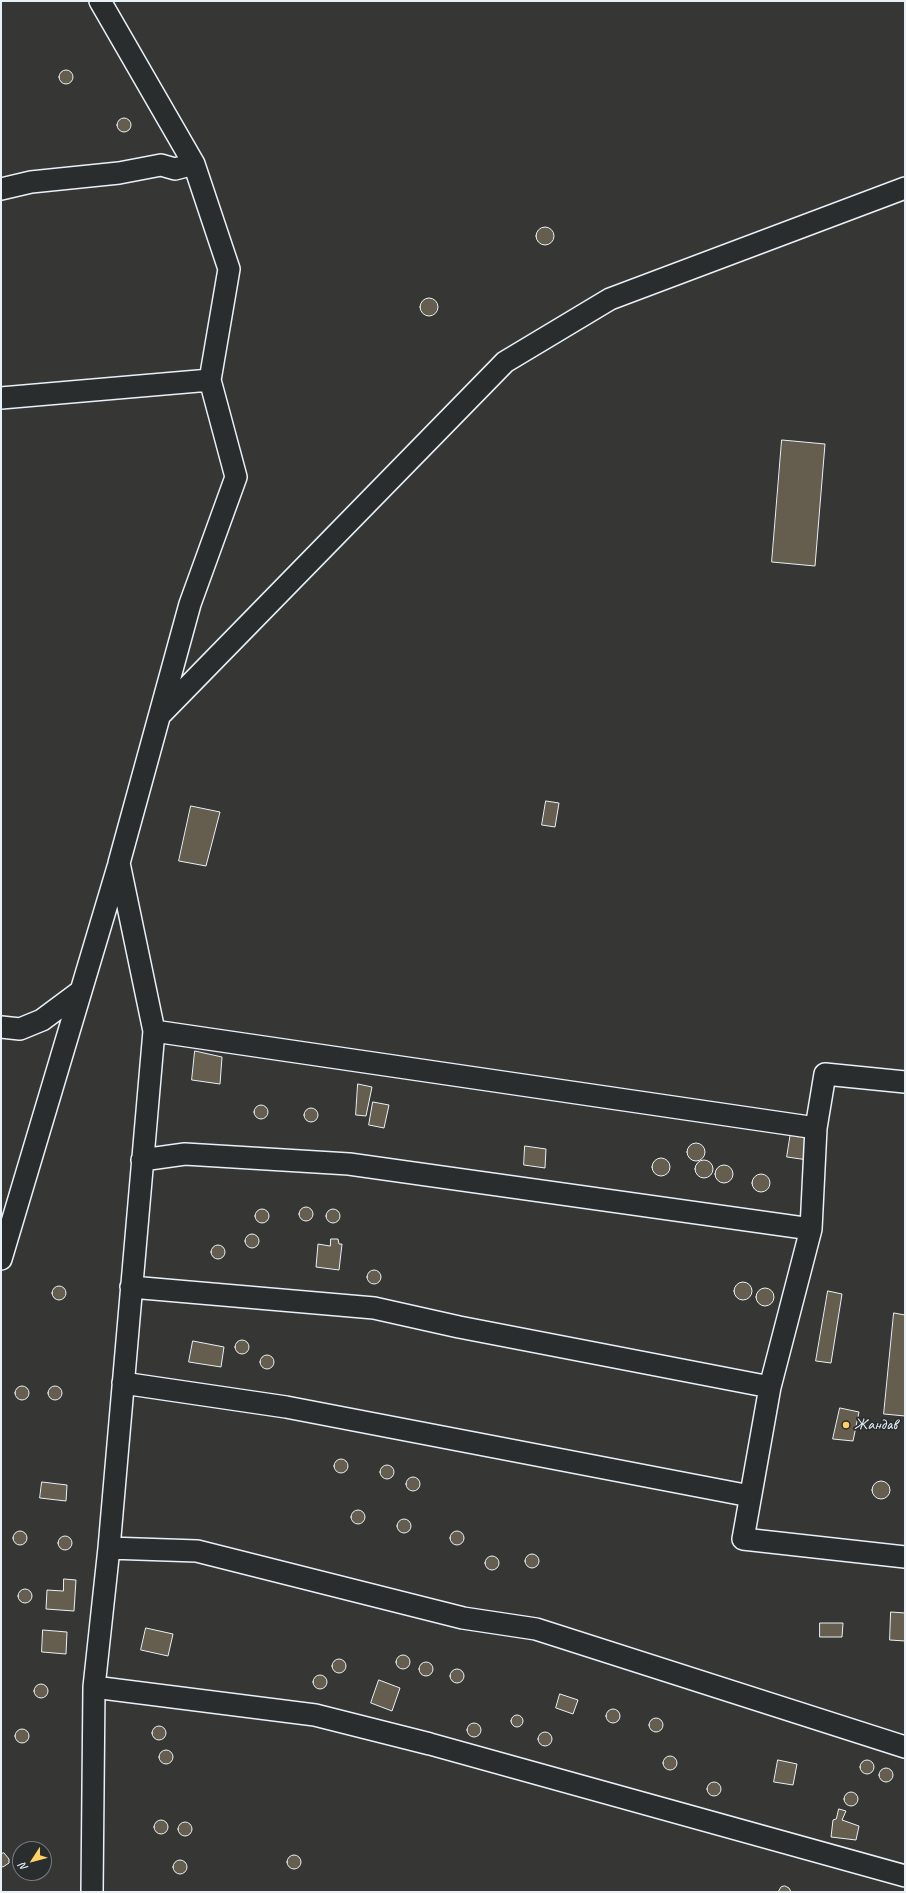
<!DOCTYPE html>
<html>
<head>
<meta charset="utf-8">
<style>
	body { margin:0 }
	#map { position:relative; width:906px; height:1893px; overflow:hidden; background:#363734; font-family:Caveat,sans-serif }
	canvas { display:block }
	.frame { position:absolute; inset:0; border:2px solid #e8f1f8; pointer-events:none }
	.north { position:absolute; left:12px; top:1841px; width:40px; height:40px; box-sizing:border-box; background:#2a2d2e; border:1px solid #767b7f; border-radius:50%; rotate:234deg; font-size:11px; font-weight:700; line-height:16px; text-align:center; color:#e8f1f8 }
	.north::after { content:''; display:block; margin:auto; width:14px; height:18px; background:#ffd166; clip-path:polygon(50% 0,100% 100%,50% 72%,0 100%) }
</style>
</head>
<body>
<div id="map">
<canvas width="906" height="1893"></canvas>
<div class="frame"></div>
<div class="north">N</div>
</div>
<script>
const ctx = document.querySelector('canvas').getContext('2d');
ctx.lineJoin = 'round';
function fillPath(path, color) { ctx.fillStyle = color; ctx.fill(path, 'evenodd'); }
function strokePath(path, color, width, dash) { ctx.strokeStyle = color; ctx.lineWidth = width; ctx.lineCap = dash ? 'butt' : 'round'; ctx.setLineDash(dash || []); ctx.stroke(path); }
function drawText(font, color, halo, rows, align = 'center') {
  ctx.font = font + ' Caveat,sans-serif'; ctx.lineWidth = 3.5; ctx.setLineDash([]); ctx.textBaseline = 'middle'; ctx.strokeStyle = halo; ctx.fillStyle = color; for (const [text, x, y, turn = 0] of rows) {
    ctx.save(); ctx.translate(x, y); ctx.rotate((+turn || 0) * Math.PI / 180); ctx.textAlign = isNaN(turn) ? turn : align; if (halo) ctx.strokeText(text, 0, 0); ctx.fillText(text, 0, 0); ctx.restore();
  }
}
const building = new Path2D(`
	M59 77a7 7 0 1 1 14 0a7 7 0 1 1-14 0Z
	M117 125a7 7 0 1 1 14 0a7 7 0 1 1-14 0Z
	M536 236a9 9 0 1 1 18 0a9 9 0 1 1-18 0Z
	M420 307a9 9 0 1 1 18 0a9 9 0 1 1-18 0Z
	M 782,440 L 825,444 L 815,566 L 772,562 Z
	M 546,801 L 559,803 L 555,827 L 542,825 Z
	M 191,806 L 220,812 L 206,866 L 179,861 Z
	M 195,1051 L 222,1057 L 220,1084 L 192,1080 Z
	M 358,1084 L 372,1087 L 366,1116 L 356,1115 Z
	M 373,1102 L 389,1105 L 384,1128 L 369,1125 Z
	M254 1112a7 7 0 1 1 14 0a7 7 0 1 1-14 0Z
	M304 1115a7 7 0 1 1 14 0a7 7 0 1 1-14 0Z
	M 791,1132 L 809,1133 L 808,1160 L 787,1157 Z
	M687 1152a9 9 0 1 1 18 0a9 9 0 1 1-18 0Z
	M 525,1146 L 546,1149 L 545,1168 L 524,1165 Z
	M652 1167a9 9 0 1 1 18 0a9 9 0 1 1-18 0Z
	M695 1169a9 9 0 1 1 18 0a9 9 0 1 1-18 0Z
	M715 1174a9 9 0 1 1 18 0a9 9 0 1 1-18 0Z
	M752 1183a9 9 0 1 1 18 0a9 9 0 1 1-18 0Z
	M299 1214a7 7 0 1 1 14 0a7 7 0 1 1-14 0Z
	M326 1216a7 7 0 1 1 14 0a7 7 0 1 1-14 0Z
	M255 1216a7 7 0 1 1 14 0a7 7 0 1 1-14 0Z
	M245 1241a7 7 0 1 1 14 0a7 7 0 1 1-14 0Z
	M 331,1239 L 338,1239 L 339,1244 L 342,1244 L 339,1270 L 316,1267 L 318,1244 L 330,1246 Z
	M211 1252a7 7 0 1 1 14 0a7 7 0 1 1-14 0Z
	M367 1277a7 7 0 1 1 14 0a7 7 0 1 1-14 0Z
	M734 1291a9 9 0 1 1 18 0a9 9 0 1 1-18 0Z
	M52 1293a7 7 0 1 1 14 0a7 7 0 1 1-14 0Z
	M756 1297a9 9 0 1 1 18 0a9 9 0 1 1-18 0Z
	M 828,1291 L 842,1294 L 831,1363 L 816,1361 Z
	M 894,1313 L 905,1315 L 905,1416 L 884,1414 Z
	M235 1347a7 7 0 1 1 14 0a7 7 0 1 1-14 0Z
	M 193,1341 L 224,1347 L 221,1367 L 189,1362 Z
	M260 1362a7 7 0 1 1 14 0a7 7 0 1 1-14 0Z
	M48 1393a7 7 0 1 1 14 0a7 7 0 1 1-14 0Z
	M15 1393a7 7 0 1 1 14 0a7 7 0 1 1-14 0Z
	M 840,1408 L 859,1412 L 853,1441 L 833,1439 Z
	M334 1466a7 7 0 1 1 14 0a7 7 0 1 1-14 0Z
	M380 1472a7 7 0 1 1 14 0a7 7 0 1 1-14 0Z
	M406 1484a7 7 0 1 1 14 0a7 7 0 1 1-14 0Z
	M872 1490a9 9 0 1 1 18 0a9 9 0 1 1-18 0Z
	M 42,1482 L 67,1485 L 66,1501 L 40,1498 Z
	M351 1517a7 7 0 1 1 14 0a7 7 0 1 1-14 0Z
	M397 1526a7 7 0 1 1 14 0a7 7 0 1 1-14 0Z
	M450 1538a7 7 0 1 1 14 0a7 7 0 1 1-14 0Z
	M13 1538a7 7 0 1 1 14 0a7 7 0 1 1-14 0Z
	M58 1543a7 7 0 1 1 14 0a7 7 0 1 1-14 0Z
	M525 1561a7 7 0 1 1 14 0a7 7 0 1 1-14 0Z
	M485 1563a7 7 0 1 1 14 0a7 7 0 1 1-14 0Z
	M 64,1579 L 76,1580 L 74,1611 L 46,1609 L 47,1590 L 63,1591 Z
	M18 1596a7 7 0 1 1 14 0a7 7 0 1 1-14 0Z
	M 891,1612 L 905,1613 L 905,1641 L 890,1640 Z
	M 820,1623 L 843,1623 L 842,1637 L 820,1637 Z
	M 146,1628 L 173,1634 L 168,1656 L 141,1650 Z
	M 43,1630 L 67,1632 L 66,1654 L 42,1652 Z
	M396 1662a7 7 0 1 1 14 0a7 7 0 1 1-14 0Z
	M332 1666a7 7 0 1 1 14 0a7 7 0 1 1-14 0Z
	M419 1669a7 7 0 1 1 14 0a7 7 0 1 1-14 0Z
	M450 1676a7 7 0 1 1 14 0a7 7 0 1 1-14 0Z
	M313 1682a7 7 0 1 1 14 0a7 7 0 1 1-14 0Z
	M 379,1680 L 400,1688 L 392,1711 L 371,1703 Z
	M34 1691a7 7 0 1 1 14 0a7 7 0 1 1-14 0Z
	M 560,1694 L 578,1700 L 573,1714 L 556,1708 Z
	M606 1716a7 7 0 1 1 14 0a7 7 0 1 1-14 0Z
	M511 1721a6 6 0 1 1 12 0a6 6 0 1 1-12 0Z
	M649 1725a7 7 0 1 1 14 0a7 7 0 1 1-14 0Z
	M467 1730a7 7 0 1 1 14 0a7 7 0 1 1-14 0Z
	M152 1733a7 7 0 1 1 14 0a7 7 0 1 1-14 0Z
	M15 1736a7 7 0 1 1 14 0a7 7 0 1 1-14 0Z
	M538 1739a7 7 0 1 1 14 0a7 7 0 1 1-14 0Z
	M159 1757a7 7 0 1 1 14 0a7 7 0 1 1-14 0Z
	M663 1763a7 7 0 1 1 14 0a7 7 0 1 1-14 0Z
	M 778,1760 L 797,1764 L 793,1785 L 774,1782 Z
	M860 1767a7 7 0 1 1 14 0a7 7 0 1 1-14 0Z
	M879 1775a7 7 0 1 1 14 0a7 7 0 1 1-14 0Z
	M707 1789a7 7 0 1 1 14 0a7 7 0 1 1-14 0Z
	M844 1799a7 7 0 1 1 14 0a7 7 0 1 1-14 0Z
	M 839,1809 L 846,1811 L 842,1820 L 859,1826 L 856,1840 L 831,1837 L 833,1820 L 836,1819 Z
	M154 1827a7 7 0 1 1 14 0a7 7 0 1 1-14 0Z
	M178 1829a7 7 0 1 1 14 0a7 7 0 1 1-14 0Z
	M 4,1853 L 9,1859 L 9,1863 L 3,1867 L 1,1866 L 1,1854 Z
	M287 1862a7 7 0 1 1 14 0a7 7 0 1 1-14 0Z
	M173 1867a7 7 0 1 1 14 0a7 7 0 1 1-14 0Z
	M 785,1886 L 789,1888 L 791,1892 L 778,1892 L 781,1887 Z`);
const minor = new Path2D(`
	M 1,189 L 31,182 L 119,173 L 161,165 L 175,169 L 194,164
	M 1,398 L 210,380
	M 161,714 L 505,362 L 610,299 L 905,188
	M 1,1027 L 20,1029 L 42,1020 L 81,991
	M 154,1031 L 816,1128
	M 905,1082 L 825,1074 L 816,1128 L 811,1229 L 770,1387 L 743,1539 L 905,1557
	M 142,1160 L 185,1154 L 349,1164 L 811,1229
	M 1,1259 L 118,867
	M 131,1287 L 374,1308 L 459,1327 L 770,1387
	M 123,1383 L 286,1407 L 750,1496
	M 109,1548 L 197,1551 L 463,1618 L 536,1629 L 905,1747
	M 94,1687 L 315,1715 L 430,1744 L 905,1876
	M 92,1892 L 94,1687 L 109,1548 L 154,1031 L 119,863 L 190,604 L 236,477 L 210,380 L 229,269 L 194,164 L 100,1`);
const markers = [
	[846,1425,4,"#ffd166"]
];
const poiNames = [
	["Жандав",854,1425]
];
fillPath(building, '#655d4d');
strokePath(building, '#e8f1f8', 1);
strokePath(minor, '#e8f1f8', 24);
strokePath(minor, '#2a2d2e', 21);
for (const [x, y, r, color] of markers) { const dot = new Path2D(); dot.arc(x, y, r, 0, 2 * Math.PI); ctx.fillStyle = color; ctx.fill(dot); strokePath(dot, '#2a2d2e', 1.5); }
drawText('16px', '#e8f1f8', '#2a2d2e', poiNames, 'left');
</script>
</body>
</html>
